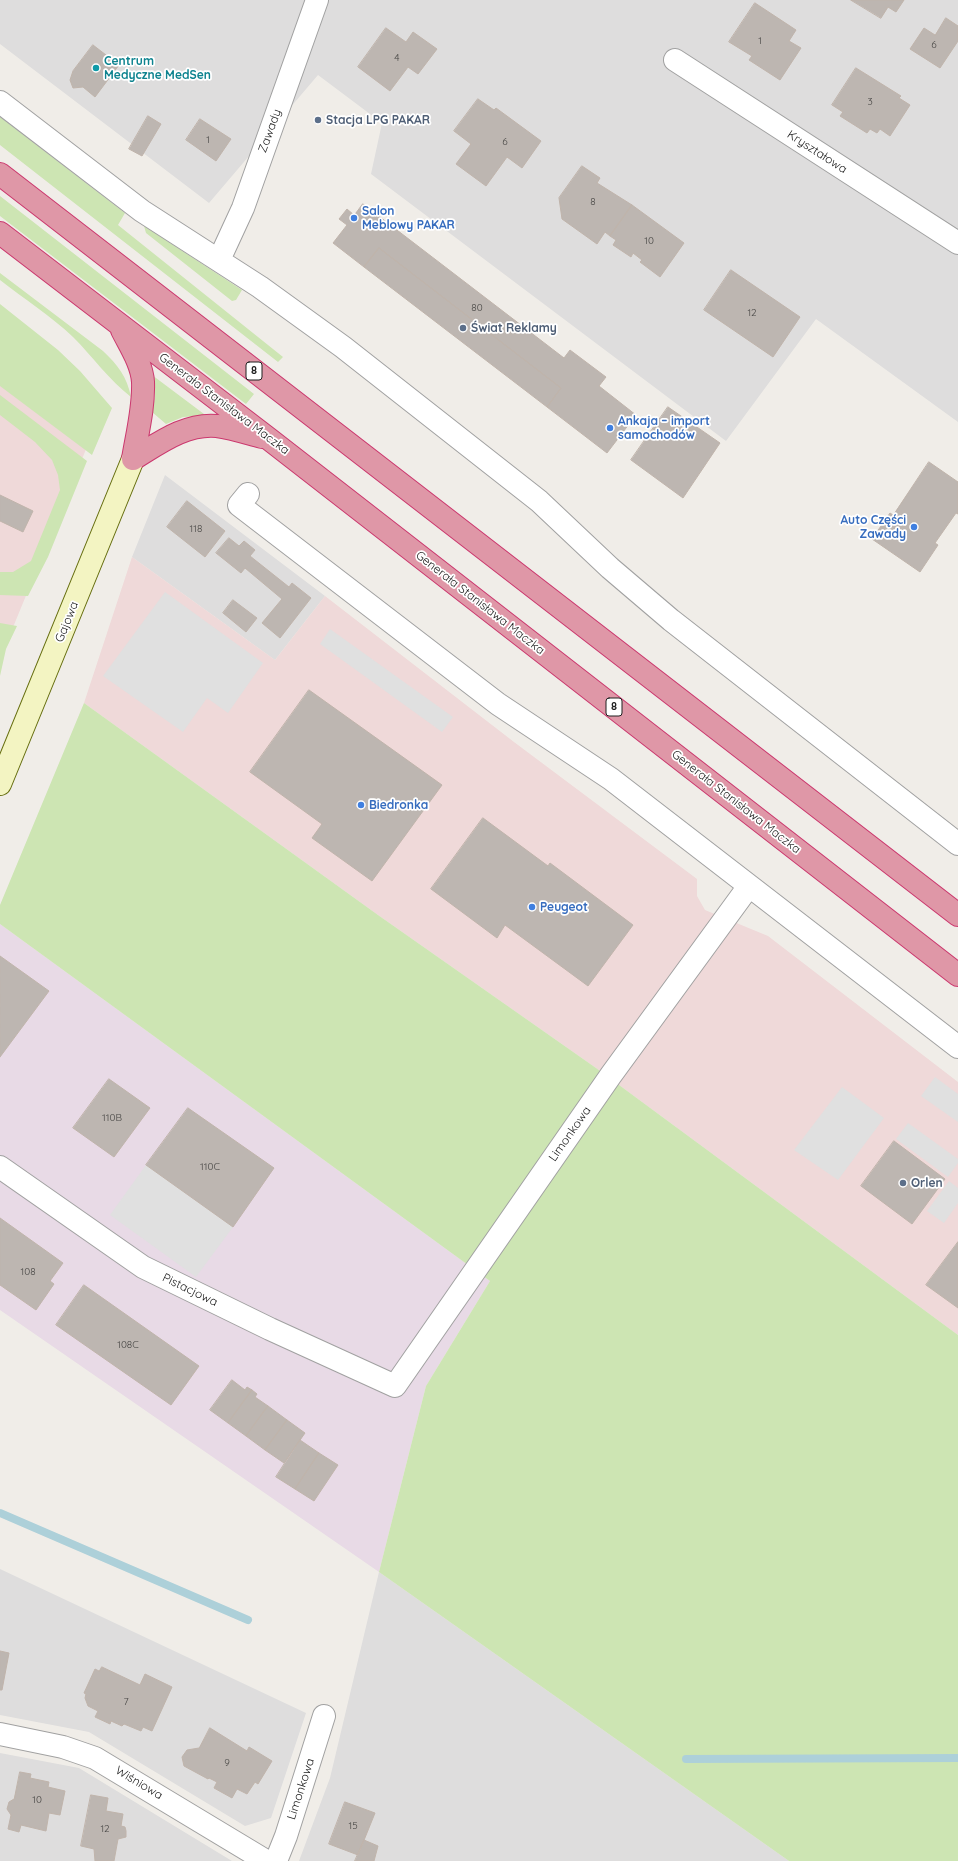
<!DOCTYPE html>
<html>
<head>
<meta charset="utf-8">
<style>
	body { margin:0 }
	canvas { display:block; background:#f0ede8 }
</style>
</head>
<body>
<canvas width="958" height="1861"></canvas>
<script>
const ctx = document.querySelector('canvas').getContext('2d');
ctx.lineJoin = 'round';
function fillPath(path, color) { ctx.fillStyle = color; ctx.fill(path, 'evenodd'); }
function strokePath(path, color, width, dash) { ctx.strokeStyle = color; ctx.lineWidth = width; ctx.lineCap = dash ? 'butt' : 'round'; ctx.setLineDash(dash || []); ctx.stroke(path); }
function drawText(font, color, halo, rows, align = 'center') {
  ctx.font = font + ' Quicksand,sans-serif'; ctx.lineWidth = 3.5; ctx.setLineDash([]); ctx.textBaseline = 'middle'; ctx.strokeStyle = halo; ctx.fillStyle = color; for (const [text, x, y, turn = 0] of rows) {
    ctx.save(); ctx.translate(x, y); ctx.rotate((+turn || 0) * Math.PI / 180); ctx.textAlign = isNaN(turn) ? turn : align; if (halo) ctx.strokeText(text, 0, 0); ctx.fillText(text, 0, 0); ctx.restore();
  }
}
const residential = new Path2D(`
	M 0,0 L 958,0 L 958,422 L 816,319 L 726,441 L 371,174 L 382,123 L 318,75 L 209,203 L 0,44 Z
	M 165,475 L 325,596 L 275,660 L 132,557 Z
	M 0,1569 L 306,1713 L 271,1818 L 245,1826 L 89,1732 L 0,1715 Z
	M 379,1572 L 789,1861 L 299,1861 L 330,1778 Z
	M 0,1753 L 79,1768 L 232,1861 L 0,1861 Z`);
const commercial = new Path2D(`
	M 0,340 L 98,420 L 0,659 Z
	M 132,557 L 275,660 L 325,596 L 514,742 L 697,879 L 697,896 L 705,910 L 768,936 L 958,1082 L 958,1335 L 596,1068 L 378,915 L 84,703 Z`);
const industrial = new Path2D(`
	M 0,924 L 490,1281 L 426,1386 L 379,1572 L 0,1310 Z`);
const grass = new Path2D(`
	M 0,117 L 125,213 L 118,225 L 283,357 L 278,362 L 0,145 Z
	M 0,196 L 254,394 L 246,404 L 0,216 Z
	M 144,226 L 242,290 L 236,300 L 232,301 L 146,233 Z
	M 0,273 L 103,351 C 118,365 127,377 131,397 C 109,380 93,357 73,337 C 51,316 24,299 0,280 Z
	M 0,304 L 58,350 L 80,371 L 112,408 L 92,455 L 0,386 Z
	M 152,375 L 204,414 L 203,416 L 183,417 L 166,424 L 152,412 L 155,397 Z
	M 0,395 L 87,461 L 48,557 L 28,596 L 0,595 L 0,572 L 13,572 L 31,561 L 60,490 L 58,475 L 52,460 L 35,442 L 0,415 Z
	M 0,623 L 17,626 L 6,649 L 0,676 Z
	M 84,703 L 378,915 L 596,1068 L 958,1335 L 958,1861 L 789,1861 L 379,1572 L 426,1386 L 490,1281 L 0,924 L 0,905 Z`);
const parking = new Path2D(`
	M 165,592 L 263,663 L 228,713 L 207,698 L 183,732 L 103,676 Z
	M 330,629 L 453,717 L 442,732 L 320,644 Z
	M 935,1077 L 958,1094 L 958,1122 L 921,1096 Z
	M 842,1087 L 884,1118 L 838,1180 L 794,1150 Z
	M 908,1123 L 958,1159 L 958,1163 L 948,1177 L 896,1139 Z
	M 146,1165 L 233,1227 L 196,1277 L 110,1215 Z
	M 949,1181 L 958,1188 L 958,1203 L 944,1223 L 927,1211 Z`);
const stream = new Path2D(`
	M 0,1513 L 248,1620
	M 686,1759 L 958,1758`);
const building = new Path2D(`
	M 851,0 L 904,0 L 896,12 L 888,7 L 881,18 Z
	M 755,3 L 796,30 L 789,41 L 801,48 L 780,80 L 749,60 L 752,56 L 729,42 Z
	M 946,18 L 958,26 L 958,41 L 940,68 L 910,49 L 924,28 L 935,35 Z
	M 386,28 L 406,42 L 413,32 L 437,49 L 418,74 L 408,67 L 390,91 L 358,67 Z
	M 93,45 L 119,65 L 95,97 L 83,87 L 73,88 L 70,80 L 73,71 Z
	M 856,68 L 901,96 L 899,98 L 910,105 L 890,136 L 880,129 L 877,133 L 870,129 L 867,133 L 840,116 L 843,112 L 832,105 Z
	M 478,99 L 494,110 L 496,108 L 541,141 L 522,168 L 507,157 L 486,186 L 456,164 L 471,144 L 454,131 Z
	M 148,116 L 161,124 L 142,156 L 129,149 Z
	M 200,119 L 231,139 L 216,161 L 186,140 Z
	M 582,166 L 600,178 L 597,183 L 632,205 L 610,236 L 605,232 L 597,244 L 562,219 L 559,198 Z
	M 363,204 L 564,358 L 570,350 L 606,377 L 599,386 L 636,415 L 607,453 L 547,407 L 561,388 L 379,248 L 364,267 L 333,243 L 347,225 L 339,219 L 347,209 L 354,215 Z
	M 632,205 L 684,243 L 660,277 L 640,262 L 642,260 L 633,253 L 631,257 L 613,245 L 616,240 L 610,236 Z
	M 379,248 L 561,388 L 547,407 L 364,267 Z
	M 731,270 L 800,317 L 773,357 L 704,310 Z
	M 668,407 L 720,443 L 683,498 L 631,460 Z
	M 929,462 L 958,482 L 958,514 L 956,513 L 935,543 L 938,545 L 920,572 L 872,539 L 890,513 L 893,515 Z
	M 0,495 L 33,511 L 23,532 L 0,521 Z
	M 187,501 L 225,531 L 205,557 L 167,527 Z
	M 229,538 L 239,546 L 244,541 L 255,550 L 250,556 L 289,587 L 292,583 L 311,598 L 280,638 L 262,623 L 282,599 L 245,568 L 241,573 L 216,553 Z
	M 233,600 L 257,618 L 246,632 L 223,613 Z
	M 309,690 L 442,785 L 372,881 L 312,838 L 322,824 L 250,772 Z
	M 483,818 L 548,866 L 550,863 L 633,925 L 588,986 L 505,925 L 497,938 L 431,889 Z
	M 0,956 L 49,991 L 0,1057 Z
	M 109,1079 L 150,1108 L 114,1157 L 73,1128 Z
	M 188,1108 L 274,1168 L 233,1227 L 146,1165 Z
	M 894,1141 L 945,1179 L 912,1224 L 861,1186 Z
	M 0,1218 L 63,1263 L 50,1281 L 54,1284 L 36,1310 L 0,1285 Z
	M 958,1242 L 958,1308 L 926,1285 Z
	M 84,1285 L 199,1366 L 171,1405 L 56,1325 Z
	M 232,1380 L 245,1390 L 247,1387 L 252,1390 L 228,1423 L 210,1410 Z
	M 252,1390 L 257,1394 L 255,1397 L 268,1406 L 246,1436 L 228,1423 Z
	M 268,1406 L 287,1420 L 265,1450 L 246,1436 Z
	M 287,1420 L 305,1433 L 284,1463 L 265,1450 Z
	M 300,1440 L 319,1453 L 295,1489 L 276,1477 Z
	M 319,1453 L 338,1465 L 314,1501 L 295,1489 Z
	M 0,1651 L 9,1653 L 2,1690 L 0,1690 Z
	M 102,1667 L 140,1685 L 145,1674 L 172,1687 L 152,1731 L 143,1727 L 141,1731 L 124,1724 L 122,1726 L 111,1721 L 110,1724 L 95,1717 L 98,1711 L 88,1706 L 85,1698 L 86,1694 L 84,1693 L 95,1669 L 99,1671 Z
	M 210,1728 L 247,1751 L 249,1747 L 272,1761 L 258,1784 L 255,1782 L 247,1794 L 237,1789 L 232,1798 L 214,1788 L 217,1782 L 209,1778 L 208,1779 L 184,1766 L 182,1757 L 187,1750 L 199,1748 Z
	M 20,1772 L 31,1774 L 30,1778 L 49,1782 L 48,1787 L 65,1791 L 60,1815 L 49,1813 L 46,1831 L 21,1825 L 19,1832 L 8,1829 L 11,1815 L 7,1809 L 9,1802 L 14,1799 Z
	M 91,1795 L 108,1798 L 106,1811 L 123,1814 L 121,1826 L 125,1827 L 126,1831 L 126,1837 L 118,1839 L 114,1861 L 95,1861 L 94,1849 L 81,1846 Z
	M 345,1802 L 375,1813 L 358,1855 L 329,1844 Z
	M 364,1840 L 378,1846 L 374,1861 L 355,1861 Z`);
const street = new Path2D(`
	M 675,60 L 958,243
	M 0,102 L 142,211 L 260,287 L 343,347 L 539,501 L 610,568 L 671,620 L 958,844
	M 219,260 L 243,208 L 317,0
	M 248,494 L 239,505 L 498,704 L 611,779 L 958,1047
	M 0,1167 L 143,1267 L 270,1329 L 395,1386 L 611,1075 L 749,886
	M 0,1734 L 63,1747 L 95,1758 L 266,1861
	M 276,1861 L 286,1836 L 324,1716`);
const secondary = new Path2D(`
	M 0,784 L 133,459`);
const highway = new Path2D(`
	M 0,174 L 958,915
	M 0,233 L 269,439 L 958,975
	M 122,330 C 130,346 142,364 143,382 C 144,408 137,434 133,459
	M 133,459 C 158,444 185,423 217,426 C 232,428 247,433 262,437`);
const markers = [
	[96,68,4,"#0f9aa8"],
	[318,120,4,"#5c6f8a"],
	[354,218,4,"#3f7fe0"],
	[463,328,4,"#5c6f8a"],
	[610,428,4,"#3f7fe0"],
	[914,527,4,"#3f7fe0"],
	[361,805,4,"#3f7fe0"],
	[532,907,4,"#3f7fe0"],
	[903,1183,4,"#5c6f8a"]
];
const numberNames = [
	["1",760,41],
	["6",934,45],
	["4",397,58],
	["3",870,102],
	["1",208,140],
	["6",505,142],
	["8",593,202],
	["10",649,241],
	["80",477,308],
	["12",752,313],
	["118",196,529],
	["110B",112,1118],
	["110C",210,1167],
	["108",28,1272],
	["108C",128,1345],
	["7",126,1702],
	["9",227,1763],
	["10",37,1800],
	["15",353,1826],
	["12",105,1829]
];
const shields = [
	[254,371,16],
	[614,707,16]
];
const shieldNames = [
	["8",254,371],
	["8",614,707]
];
const cultureNames = [
	["Centrum",104,61],
	["Medyczne MedSen",104,75]
];
const serviceNames = [
	["Stacja LPG PAKAR",326,120],
	["Świat Reklamy",471,328],
	["Orlen",911,1183]
];
const streetNames = [
	["Zawady",270,131,-70],
	["Kryształowa",817,152,33],
	["Generała Stanisława Maczka",224,404,37],
	["Generała Stanisława Maczka",480,603,38],
	["Gajowa",67,622,-68],
	["Generała Stanisława Maczka",736,802,38],
	["Limonkowa",570,1134,-55],
	["Pistacjowa",190,1290,26],
	["Wiśniowa",139,1783,31],
	["Limonkowa",301,1789,-72]
];
const shopNames = [
	["Salon",362,211],
	["Meblowy PAKAR",362,225],
	["Ankaja – import",618,421],
	["samochodów",618,435],
	["Auto Części",906,520,"right"],
	["Zawady",906,534,"right"],
	["Biedronka",369,805],
	["Peugeot",540,907]
];
fillPath(residential, '#dedddd');
fillPath(commercial, '#efd9d9');
fillPath(industrial, '#e8dae6');
fillPath(grass, '#cde5b3');
fillPath(parking, '#e0e0e0');
strokePath(stream, '#add0d9', 8);
fillPath(building, '#bdb6b1');
strokePath(building, '#c0b4ab', 1);
strokePath(street, '#a1a1a1', 24);
strokePath(secondary, '#676f10', 24);
strokePath(highway, '#cb386e', 24);
strokePath(street, '#fff', 22);
strokePath(secondary, '#f3f4c2', 22);
strokePath(highway, '#df97a7', 22);
for (const [x, y, r, color] of markers) { const dot = new Path2D(); dot.arc(x, y, r, 0, 2 * Math.PI); ctx.fillStyle = color; ctx.fill(dot); strokePath(dot, '#fff', 1.5); }
drawText('10px', '#474644', null, numberNames);
for (const [x, y, w] of shields) { const box = new Path2D(); box.roundRect(x - w / 2, y - 9, w, 18, 3); ctx.fillStyle = '#fff'; ctx.fill(box); strokePath(box, '#202020', 1); }
drawText('bold 11px', '#202020', null, shieldNames);
drawText('bold 12px', '#0d838f', '#fff', cultureNames, 'left');
drawText('bold 12px', '#4e5e75', '#fff', serviceNames, 'left');
drawText('12px', '#202020', '#fff', streetNames);
drawText('bold 12px', '#366cbe', '#fff', shopNames, 'left');
</script>
</body>
</html>
